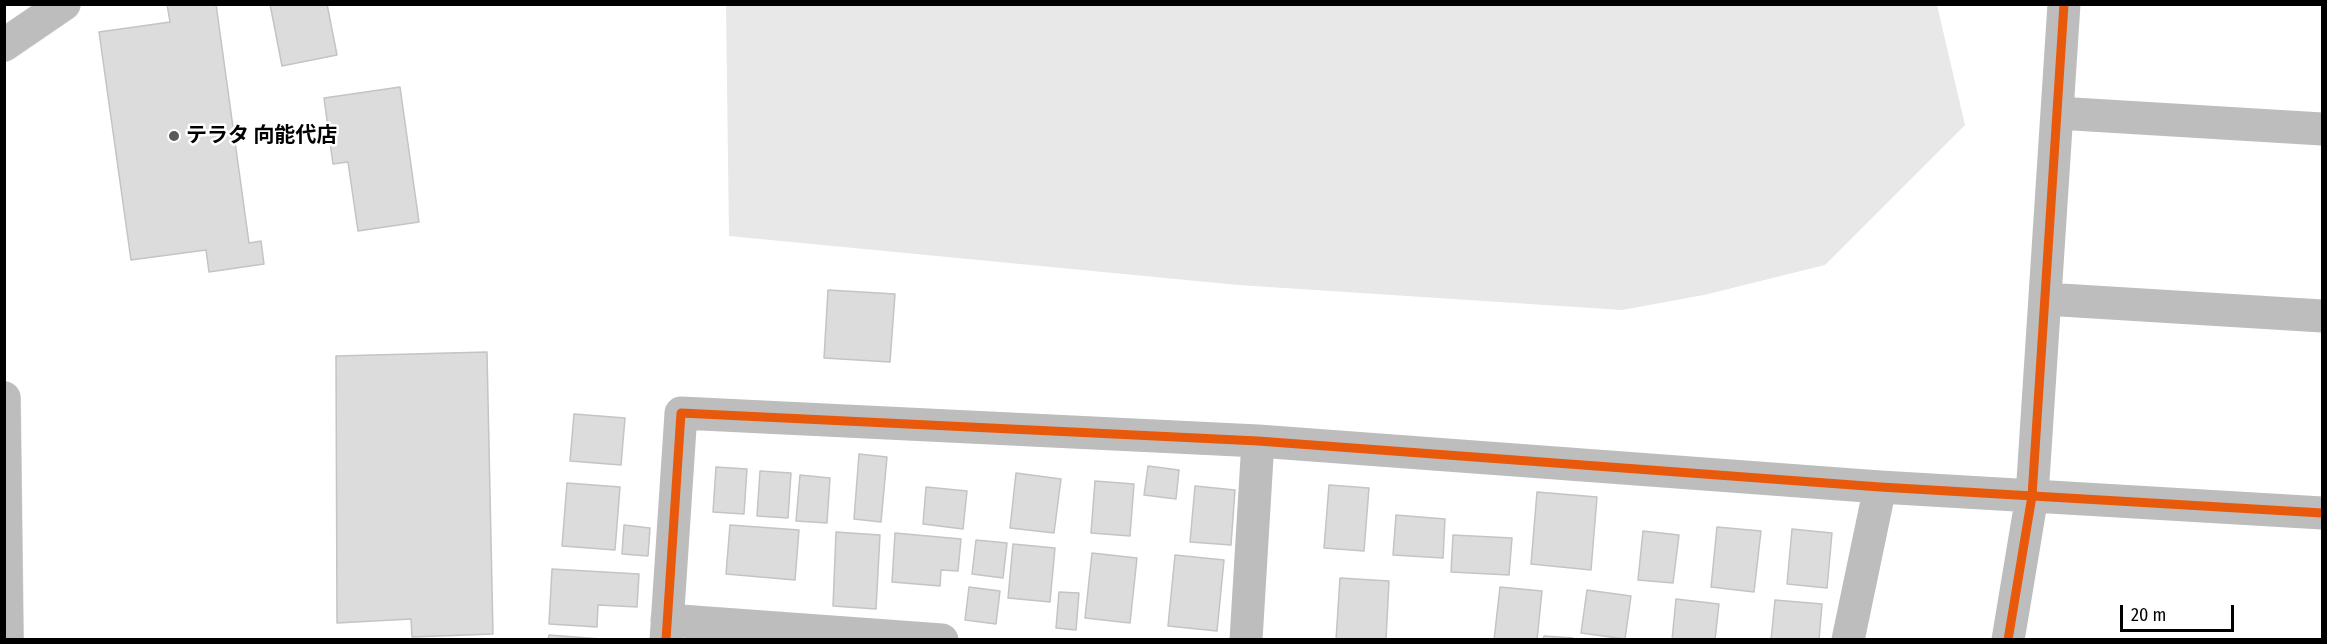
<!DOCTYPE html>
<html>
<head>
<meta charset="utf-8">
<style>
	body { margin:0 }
	#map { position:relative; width:2327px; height:644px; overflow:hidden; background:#fff; font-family:"Fira Sans Condensed",sans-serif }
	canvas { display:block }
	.frame { position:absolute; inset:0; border:6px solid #000; pointer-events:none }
	.scale { position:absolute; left:2120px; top:605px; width:114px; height:27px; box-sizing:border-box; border:3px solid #000; border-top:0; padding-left:8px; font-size:18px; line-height:21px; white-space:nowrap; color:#000; -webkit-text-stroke:4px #fff; paint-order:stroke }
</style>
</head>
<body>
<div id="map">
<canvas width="2327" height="644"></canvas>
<div class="frame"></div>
<div class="scale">20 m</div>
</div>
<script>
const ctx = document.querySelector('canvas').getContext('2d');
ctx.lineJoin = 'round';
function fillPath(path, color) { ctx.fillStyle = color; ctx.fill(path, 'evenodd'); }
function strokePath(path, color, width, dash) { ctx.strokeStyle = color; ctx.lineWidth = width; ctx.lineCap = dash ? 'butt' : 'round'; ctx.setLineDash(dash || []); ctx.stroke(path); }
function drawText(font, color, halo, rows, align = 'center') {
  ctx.font = font + ' "Fira Sans Condensed","Noto Sans JP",sans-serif'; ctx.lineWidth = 5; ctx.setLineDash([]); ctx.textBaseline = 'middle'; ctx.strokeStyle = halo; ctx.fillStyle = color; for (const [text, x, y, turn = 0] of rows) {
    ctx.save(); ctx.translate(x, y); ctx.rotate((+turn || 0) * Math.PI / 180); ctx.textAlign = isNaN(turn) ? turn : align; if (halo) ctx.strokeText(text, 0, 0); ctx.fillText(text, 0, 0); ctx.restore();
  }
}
const green = new Path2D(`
	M 726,5 L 1937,5 L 1965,125 L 1825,265 L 1704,295 L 1622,310 L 1238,285 L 729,236 Z`);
const building = new Path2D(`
	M 167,4 L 216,4 L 249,243 L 261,241 L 264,264 L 209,272 L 206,250 L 131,260 L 99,32 L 170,22 Z
	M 270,4 L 327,4 L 337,55 L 282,66 Z
	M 400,87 L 419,222 L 358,231 L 348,162 L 333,164 L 324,98 Z
	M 828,290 L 895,294 L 890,362 L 824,358 Z
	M 487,352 L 493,634 L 412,637 L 411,619 L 337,623 L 336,356 Z
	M 574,414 L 625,418 L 621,465 L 570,461 Z
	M 859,454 L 887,457 L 881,522 L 854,519 Z
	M 1148,466 L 1179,470 L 1176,499 L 1144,495 Z
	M 716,467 L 747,469 L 744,514 L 713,512 Z
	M 760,471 L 791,473 L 788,518 L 757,516 Z
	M 1016,473 L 1061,479 L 1054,533 L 1010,528 Z
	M 800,475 L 830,478 L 827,523 L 796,521 Z
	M 1095,481 L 1134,484 L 1130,536 L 1091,533 Z
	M 567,483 L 620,487 L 615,550 L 562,546 Z
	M 1329,485 L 1369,488 L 1364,551 L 1324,548 Z
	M 1195,486 L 1235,490 L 1231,545 L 1190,542 Z
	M 926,487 L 967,491 L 963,529 L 923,524 Z
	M 1537,492 L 1597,497 L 1591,570 L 1531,564 Z
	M 1396,515 L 1445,519 L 1443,558 L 1393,555 Z
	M 624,525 L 650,528 L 648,556 L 622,554 Z
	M 730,525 L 799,530 L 795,580 L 726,574 Z
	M 1717,527 L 1761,531 L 1754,592 L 1711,587 Z
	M 1792,529 L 1832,533 L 1827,588 L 1787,584 Z
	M 1643,531 L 1679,535 L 1673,583 L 1638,580 Z
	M 836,532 L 880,535 L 876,609 L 833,606 Z
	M 895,533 L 961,539 L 958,571 L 941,570 L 940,586 L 892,582 Z
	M 1453,535 L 1512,538 L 1509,575 L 1451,572 Z
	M 976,540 L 1007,543 L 1003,578 L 972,574 Z
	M 1013,544 L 1055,548 L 1050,602 L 1008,598 Z
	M 1092,553 L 1137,558 L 1130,623 L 1085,618 Z
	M 1175,555 L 1224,560 L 1217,631 L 1168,626 Z
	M 552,569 L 639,574 L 637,607 L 598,605 L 597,627 L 549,624 Z
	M 1340,578 L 1389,581 L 1386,640 L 1336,640 Z
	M 969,587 L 1000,591 L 996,624 L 965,620 Z
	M 1500,587 L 1542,591 L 1537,640 L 1494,640 Z
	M 1587,590 L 1631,596 L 1625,639 L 1581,633 Z
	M 1059,592 L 1079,593 L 1076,630 L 1056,628 Z
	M 1676,599 L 1719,604 L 1715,640 L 1672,640 Z
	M 1775,600 L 1822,604 L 1819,640 L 1771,640 Z
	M 549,635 L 601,639 L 601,640 L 548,640 Z
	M 1544,636 L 1573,638 L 1573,640 L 1543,640 Z`);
const minor = new Path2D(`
	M 2057,113 L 2322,129
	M 2045,299 L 2322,316
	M 667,620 L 942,640
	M 666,640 L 681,413 L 1258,441 L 1880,487 L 2322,513
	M 1246,640 L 1258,441
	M 1848,640 L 1880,487
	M 2008,640 L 2032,496 L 2064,4`);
const major = new Path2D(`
	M 4,45 L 64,4
	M 4,398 L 7,640`);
const cycleway = new Path2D(`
	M 666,640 L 681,413 L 1258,441 L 1880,487 L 2322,513
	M 2008,640 L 2032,496 L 2064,4`);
const markers = [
	[174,136,6,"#595959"]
];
const poiNames = [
	["テラタ 向能代店",186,136]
];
fillPath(green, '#e8e8e8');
fillPath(building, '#dcdcdc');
strokePath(building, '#c4c4c4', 1.5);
strokePath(major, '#dbdbdb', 34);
strokePath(minor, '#bdbdbd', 33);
strokePath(major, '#bdbdbd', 33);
strokePath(cycleway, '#e8590c', 9);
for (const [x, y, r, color] of markers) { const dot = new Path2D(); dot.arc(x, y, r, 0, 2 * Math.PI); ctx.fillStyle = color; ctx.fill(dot); strokePath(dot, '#fff', 2); }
drawText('bold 21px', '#000', '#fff', poiNames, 'left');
</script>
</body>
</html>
